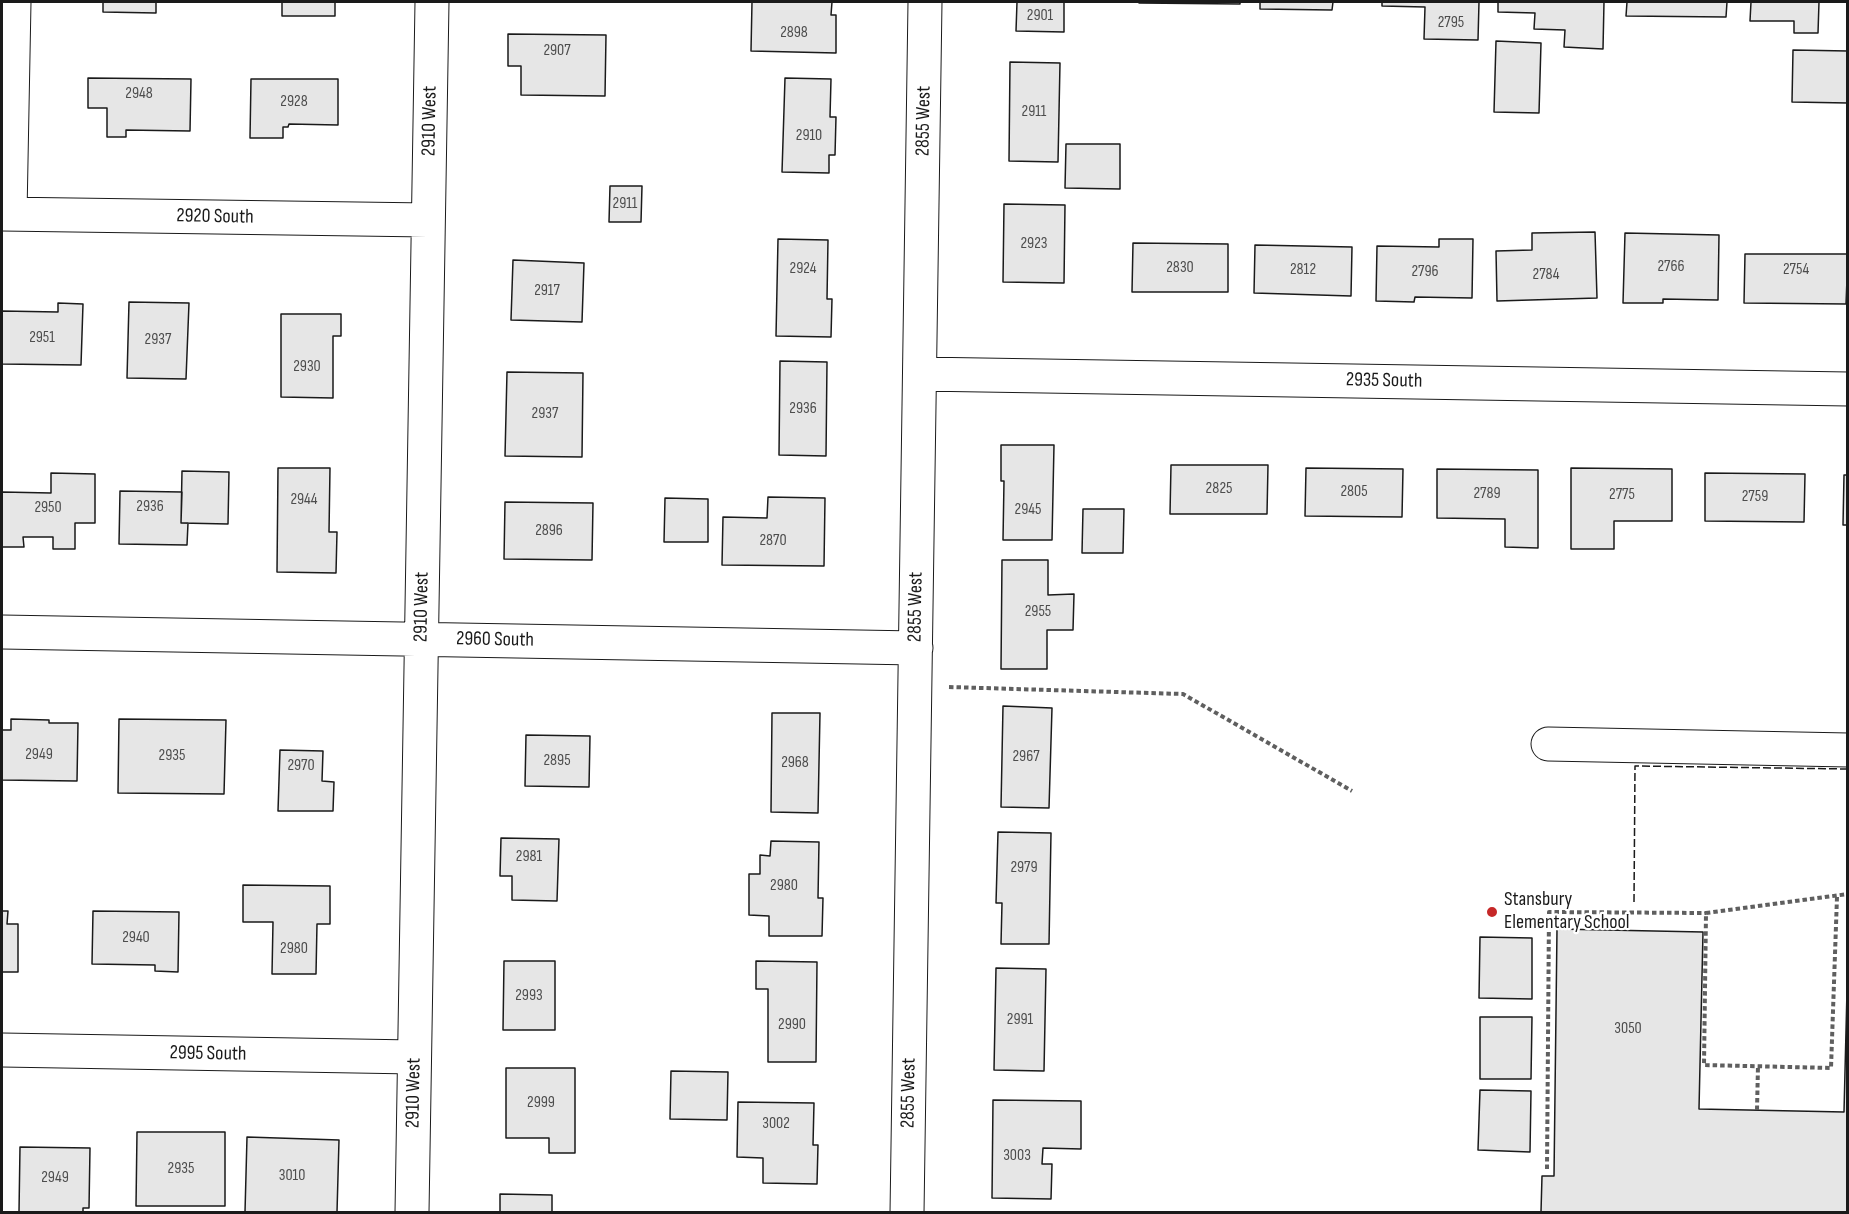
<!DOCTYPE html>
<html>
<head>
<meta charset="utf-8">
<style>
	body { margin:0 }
	#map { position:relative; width:1849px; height:1214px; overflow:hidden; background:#fff; font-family:"Sofia Sans Condensed",sans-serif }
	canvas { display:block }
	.frame { position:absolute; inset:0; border:3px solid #1a1a1a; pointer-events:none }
</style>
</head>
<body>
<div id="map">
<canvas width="1849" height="1214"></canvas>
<div class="frame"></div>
</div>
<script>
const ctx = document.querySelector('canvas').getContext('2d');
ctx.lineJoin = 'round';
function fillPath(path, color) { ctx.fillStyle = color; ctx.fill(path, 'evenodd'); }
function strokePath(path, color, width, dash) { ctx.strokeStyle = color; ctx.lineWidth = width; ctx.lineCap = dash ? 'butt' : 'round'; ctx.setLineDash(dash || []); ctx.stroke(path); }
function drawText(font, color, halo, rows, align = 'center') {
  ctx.font = font + ' "Sofia Sans Condensed",sans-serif'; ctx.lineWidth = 4.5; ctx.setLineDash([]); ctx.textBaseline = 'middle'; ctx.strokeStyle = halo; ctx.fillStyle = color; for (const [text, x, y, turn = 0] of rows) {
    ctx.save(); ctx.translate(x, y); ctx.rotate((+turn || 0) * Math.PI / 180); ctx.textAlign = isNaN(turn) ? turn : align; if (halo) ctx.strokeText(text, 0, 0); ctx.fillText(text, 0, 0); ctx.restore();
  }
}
const building = new Path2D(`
	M 103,2 L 156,2 L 156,13 L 103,12 Z
	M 282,2 L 335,2 L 335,16 L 282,16 Z
	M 752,2 L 832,2 L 831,15 L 836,15 L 836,53 L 751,51 Z
	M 1017,2 L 1064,2 L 1064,32 L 1016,31 Z
	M 1139,2 L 1240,2 L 1240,4 L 1139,3 Z
	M 1260,2 L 1333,2 L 1332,10 L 1260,9 Z
	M 1382,2 L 1479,2 L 1478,40 L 1424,39 L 1425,7 L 1382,6 Z
	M 1498,2 L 1604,2 L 1603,49 L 1564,47 L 1565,30 L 1534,29 L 1535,13 L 1498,12 Z
	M 1627,2 L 1727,2 L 1726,17 L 1626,16 Z
	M 1751,2 L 1819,2 L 1818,33 L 1794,33 L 1794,21 L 1750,21 Z
	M 508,34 L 606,35 L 605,96 L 521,95 L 521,66 L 508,66 Z
	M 1496,41 L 1541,43 L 1539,113 L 1494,112 Z
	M 1793,50 L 1848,51 L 1848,103 L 1792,102 Z
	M 1010,62 L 1060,63 L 1058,162 L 1009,161 Z
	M 88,78 L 191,79 L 190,131 L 126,130 L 126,137 L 107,137 L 107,108 L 88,108 Z
	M 785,78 L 831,79 L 830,117 L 836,117 L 835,155 L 829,155 L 829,173 L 782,172 Z
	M 251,79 L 338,79 L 338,125 L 289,124 L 288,127 L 283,127 L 283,138 L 250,138 Z
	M 1066,144 L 1120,144 L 1120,189 L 1065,188 Z
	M 610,186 L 642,186 L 641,222 L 609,222 Z
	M 1004,204 L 1065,205 L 1064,283 L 1003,282 Z
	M 1595,232 L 1597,298 L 1497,301 L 1496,251 L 1532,250 L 1532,233 Z
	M 1625,233 L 1719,235 L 1718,300 L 1663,299 L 1663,303 L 1623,303 Z
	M 778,239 L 828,240 L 827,299 L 832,299 L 831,337 L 776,336 Z
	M 1439,239 L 1473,239 L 1472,298 L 1415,297 L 1414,302 L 1376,301 L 1377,246 L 1439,247 Z
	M 1133,243 L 1228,244 L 1228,292 L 1132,292 Z
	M 1255,245 L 1352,247 L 1351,296 L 1254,293 Z
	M 1745,254 L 1848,254 L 1846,304 L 1744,303 Z
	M 513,260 L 584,263 L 582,322 L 511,320 Z
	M 129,302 L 189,303 L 186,379 L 127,378 Z
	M 58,303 L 83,304 L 81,365 L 2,364 L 2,311 L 58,312 Z
	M 281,314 L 341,314 L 341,336 L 333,336 L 333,398 L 281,397 Z
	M 780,361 L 827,362 L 826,456 L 779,455 Z
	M 507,372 L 583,373 L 582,457 L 505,456 Z
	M 1001,445 L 1054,445 L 1052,540 L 1003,540 L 1004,481 L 1001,481 Z
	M 1171,465 L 1268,465 L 1267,514 L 1170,514 Z
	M 278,468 L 330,468 L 329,532 L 337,532 L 336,573 L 277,572 Z
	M 1306,468 L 1403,469 L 1402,517 L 1305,516 Z
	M 1571,468 L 1672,469 L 1672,521 L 1614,521 L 1614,549 L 1571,549 Z
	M 1437,469 L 1538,470 L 1538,548 L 1505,547 L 1505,519 L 1437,518 Z
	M 182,471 L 229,472 L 228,524 L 181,523 Z
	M 51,473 L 95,474 L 95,523 L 75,523 L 75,549 L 53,549 L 53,537 L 23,537 L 24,547 L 2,547 L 2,492 L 51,493 Z
	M 1705,473 L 1805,474 L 1804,522 L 1705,521 Z
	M 1844,475 L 1848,475 L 1848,525 L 1843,525 Z
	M 120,491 L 182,492 L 181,523 L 188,523 L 187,545 L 119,544 Z
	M 768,497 L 825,498 L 824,566 L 722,565 L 723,517 L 767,518 Z
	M 665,498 L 708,499 L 708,542 L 664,542 Z
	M 505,502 L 593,503 L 592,560 L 504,559 Z
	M 1083,509 L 1124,509 L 1123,553 L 1082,553 Z
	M 1002,560 L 1048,560 L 1048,595 L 1074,594 L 1073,630 L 1047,630 L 1047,669 L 1001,669 Z
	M 1003,706 L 1052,708 L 1049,808 L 1001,807 Z
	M 772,713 L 820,713 L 818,813 L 771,812 Z
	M 11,719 L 49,720 L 49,723 L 78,723 L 77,781 L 2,780 L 2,730 L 11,730 Z
	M 119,719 L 226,720 L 224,794 L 118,793 Z
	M 526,735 L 590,736 L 589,787 L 525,786 Z
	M 280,750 L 323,751 L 322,781 L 334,782 L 333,811 L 278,811 Z
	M 998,832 L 1051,833 L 1049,944 L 1001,944 L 1002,903 L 996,903 Z
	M 501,838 L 559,839 L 557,901 L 512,900 L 512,876 L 500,876 Z
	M 771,841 L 819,842 L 818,898 L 823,898 L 822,936 L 769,936 L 769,916 L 749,915 L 749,874 L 760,874 L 760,855 L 770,856 Z
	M 243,885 L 330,886 L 330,924 L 317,924 L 316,974 L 272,974 L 273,922 L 243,922 Z
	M 2,911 L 8,911 L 7,924 L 18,924 L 18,972 L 2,972 Z
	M 93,911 L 179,912 L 178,972 L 155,971 L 155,965 L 92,964 Z
	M 1557,929 L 1703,932 L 1699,1109 L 1844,1112 L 1848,950 L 1848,1212 L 1541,1212 L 1542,1176 L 1554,1176 Z
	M 1480,937 L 1532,938 L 1532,999 L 1479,998 Z
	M 504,961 L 555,961 L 555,1030 L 503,1030 Z
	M 756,961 L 817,962 L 816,1062 L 768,1062 L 768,989 L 756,989 Z
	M 996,968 L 1046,969 L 1044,1071 L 994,1070 Z
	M 1480,1017 L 1532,1017 L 1531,1079 L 1480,1079 Z
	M 506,1068 L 575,1068 L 575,1153 L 549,1153 L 549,1138 L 506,1138 Z
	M 671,1071 L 728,1072 L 727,1120 L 670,1119 Z
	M 1480,1090 L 1531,1091 L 1530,1152 L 1478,1150 Z
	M 993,1100 L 1081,1101 L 1081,1149 L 1043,1148 L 1042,1164 L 1052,1164 L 1051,1199 L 992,1198 Z
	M 738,1102 L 814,1103 L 813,1145 L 818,1145 L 817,1184 L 763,1183 L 763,1158 L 737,1157 Z
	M 137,1132 L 225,1132 L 225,1206 L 136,1206 Z
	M 247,1137 L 339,1140 L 337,1212 L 245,1212 Z
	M 20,1147 L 90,1148 L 89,1208 L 83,1208 L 83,1212 L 19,1212 Z
	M 500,1194 L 552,1195 L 552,1212 L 500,1212 Z`);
const path = new Path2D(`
	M 949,687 L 1183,694 L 1352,791
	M 1837,897 L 1831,1068 L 1704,1065 L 1706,913 L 1848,894
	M 1757,1110 L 1758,1066
	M 1547,1169 L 1549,912 L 1706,913`);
const minor = new Path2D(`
	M 2,214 L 428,220
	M 10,214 L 14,2
	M 920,374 L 1848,389
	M 2,632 L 916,648
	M 1548,744 L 1848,750
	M 2,1050 L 414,1057
	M 412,1212 L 432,2
	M 907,1212 L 925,2`);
const fence = new Path2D(`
	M 1634,902 L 1635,766 L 1848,769`);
const markers = [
	[1492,912,6,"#c62828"]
];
const numberNames = [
	["2901",1040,16],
	["2795",1451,23],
	["2898",794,33],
	["2907",557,51],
	["2948",139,94],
	["2928",294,102],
	["2911",1034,112],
	["2910",809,136],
	["2911",625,204],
	["2923",1034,244],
	["2766",1671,267],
	["2830",1180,268],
	["2924",803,269],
	["2812",1303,270],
	["2754",1796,270],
	["2796",1425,272],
	["2784",1546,275],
	["2917",547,291],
	["2951",42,338],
	["2937",158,340],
	["2930",307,367],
	["2936",803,409],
	["2937",545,414],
	["2825",1219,489],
	["2805",1354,492],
	["2789",1487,494],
	["2775",1622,495],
	["2759",1755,497],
	["2944",304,500],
	["2936",150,507],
	["2950",48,508],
	["2945",1028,510],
	["2896",549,531],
	["2870",773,541],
	["2955",1038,612],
	["2949",39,755],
	["2935",172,756],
	["2967",1026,757],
	["2895",557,761],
	["2968",795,763],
	["2970",301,766],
	["2981",529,857],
	["2979",1024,868],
	["2980",784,886],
	["2940",136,938],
	["2980",294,949],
	["2993",529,996],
	["2991",1020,1020],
	["2990",792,1025],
	["3050",1628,1029],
	["2999",541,1103],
	["3002",776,1124],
	["3003",1017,1156],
	["2935",181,1169],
	["3010",292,1176],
	["2949",55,1178]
];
const streetNames = [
	["2910 West",430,121,-89],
	["2855 West",924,121,-89],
	["2920 South",215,217,1],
	["2935 South",1384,381,1],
	["2910 West",422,607,-89],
	["2855 West",916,607,-89],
	["2960 South",495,640,1],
	["2995 South",208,1054,1],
	["2910 West",414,1093,-89],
	["2855 West",909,1093,-89]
];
const poiNames = [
	["Stansbury",1504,900],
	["Elementary School",1504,923]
];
fillPath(building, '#e6e6e6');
strokePath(building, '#1a1a1a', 1.5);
strokePath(minor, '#1a1a1a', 35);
strokePath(path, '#5f5f5f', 4, [4.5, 3]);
strokePath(minor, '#fff', 33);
strokePath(fence, '#1a1a1a', 1.5, [8, 3]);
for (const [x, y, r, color] of markers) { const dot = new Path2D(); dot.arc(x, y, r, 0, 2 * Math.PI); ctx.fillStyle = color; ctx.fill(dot); strokePath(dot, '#fff', 2); }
drawText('16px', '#4d4d4d', null, numberNames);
drawText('20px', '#1a1a1a', '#fff', streetNames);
drawText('20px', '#1a1a1a', '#fff', poiNames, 'left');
</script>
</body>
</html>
